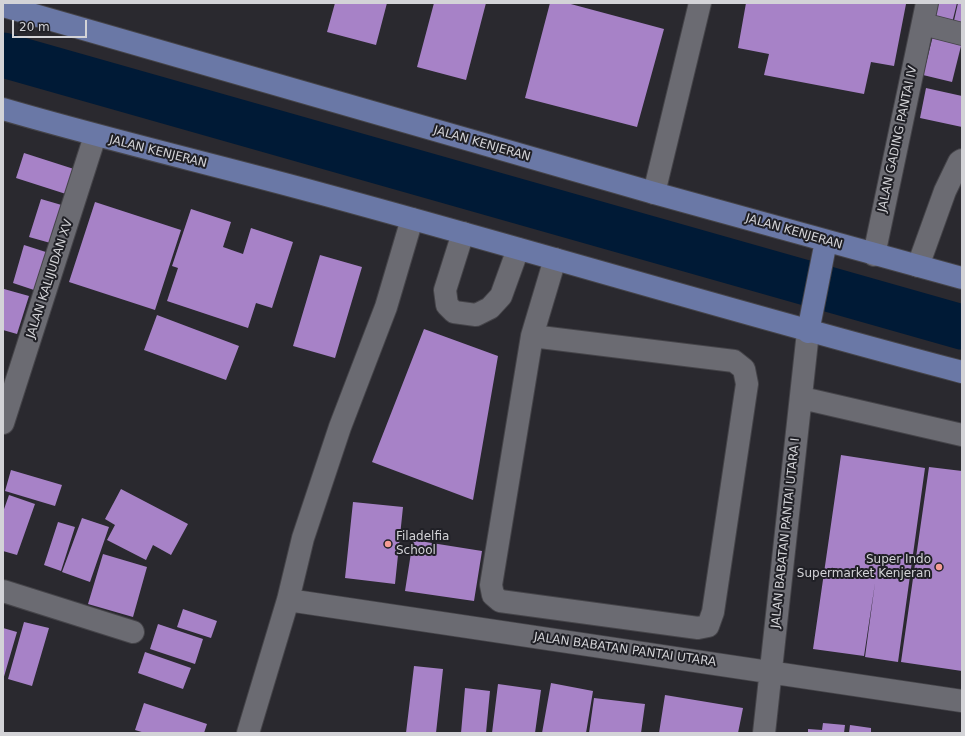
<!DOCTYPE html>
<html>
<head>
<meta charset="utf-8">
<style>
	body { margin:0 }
	#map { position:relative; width:965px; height:736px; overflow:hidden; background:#2a292f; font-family:"DejaVu Sans",sans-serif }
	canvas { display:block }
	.frame { position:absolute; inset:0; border:4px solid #d3d3d7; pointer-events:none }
	.scale { position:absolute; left:12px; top:20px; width:75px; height:18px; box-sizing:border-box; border:2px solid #d3d3d7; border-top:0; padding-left:5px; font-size:12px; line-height:14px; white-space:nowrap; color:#d3d3d7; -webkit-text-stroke:3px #202026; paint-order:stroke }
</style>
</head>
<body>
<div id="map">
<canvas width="965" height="736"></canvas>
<div class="frame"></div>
<div class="scale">20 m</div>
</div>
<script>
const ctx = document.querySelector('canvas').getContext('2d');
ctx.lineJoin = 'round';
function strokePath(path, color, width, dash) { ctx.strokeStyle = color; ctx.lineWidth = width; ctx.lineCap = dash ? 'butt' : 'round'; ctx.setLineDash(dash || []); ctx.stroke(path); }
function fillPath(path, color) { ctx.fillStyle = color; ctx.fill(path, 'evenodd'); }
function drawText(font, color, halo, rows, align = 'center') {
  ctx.font = font + ' "DejaVu Sans",sans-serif'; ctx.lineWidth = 4; ctx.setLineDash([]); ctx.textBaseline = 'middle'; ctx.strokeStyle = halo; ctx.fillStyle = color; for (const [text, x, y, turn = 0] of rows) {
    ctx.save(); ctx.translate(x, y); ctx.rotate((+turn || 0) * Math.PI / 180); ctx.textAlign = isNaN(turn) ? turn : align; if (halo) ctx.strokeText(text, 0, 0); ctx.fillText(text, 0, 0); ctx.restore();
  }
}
const river = new Path2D(`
	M 3,55 L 962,327`);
const building = new Path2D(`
	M 335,3 L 387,3 L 376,45 L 327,32 Z
	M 434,3 L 486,3 L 466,80 L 417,67 Z
	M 550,3 L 567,3 L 664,29 L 637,127 L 525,98 Z
	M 746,3 L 906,4 L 894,66 L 871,62 L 864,94 L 764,75 L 769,54 L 738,48 Z
	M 938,3 L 957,3 L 952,23 L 934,19 Z
	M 958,3 L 962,3 L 962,27 L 953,25 Z
	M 934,32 L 962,42 L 952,82 L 923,75 Z
	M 926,88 L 962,96 L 962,127 L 920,118 Z
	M 24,153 L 77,170 L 69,195 L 16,178 Z
	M 41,199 L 65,206 L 54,244 L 29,237 Z
	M 95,202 L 181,230 L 155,310 L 69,282 Z
	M 191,209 L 231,222 L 223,247 L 243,254 L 251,228 L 293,242 L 272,308 L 256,303 L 248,328 L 167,301 L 178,268 L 172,266 Z
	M 24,245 L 49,253 L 37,291 L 13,283 Z
	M 320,255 L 362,267 L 335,358 L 293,346 Z
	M 4,289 L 29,296 L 17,334 L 3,330 Z
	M 157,315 L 239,346 L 226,380 L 144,350 Z
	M 424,329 L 498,356 L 473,500 L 372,462 Z
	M 841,455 L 925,468 L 898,662 L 865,657 L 875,583 L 864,656 L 813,649 Z
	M 929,467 L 962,471 L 962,671 L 901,662 Z
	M 11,470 L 62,485 L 55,506 L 5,491 Z
	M 121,489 L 188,524 L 171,555 L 153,545 L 146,560 L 107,540 L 115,525 L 105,519 Z
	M 9,495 L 35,504 L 17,555 L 3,551 L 3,512 Z
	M 353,502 L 403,507 L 395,584 L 345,578 Z
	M 82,518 L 109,527 L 90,582 L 62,572 Z
	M 58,522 L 75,527 L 61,571 L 44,565 Z
	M 413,540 L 482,551 L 474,601 L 405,591 Z
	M 103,554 L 147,567 L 133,617 L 88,604 Z
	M 183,609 L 217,621 L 211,638 L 177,627 Z
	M 24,622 L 49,628 L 32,686 L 8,679 Z
	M 158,624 L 203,639 L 195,664 L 150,649 Z
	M 3,628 L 17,632 L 3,680 Z
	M 145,652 L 191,668 L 183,689 L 138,673 Z
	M 414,666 L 443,669 L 436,733 L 406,733 Z
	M 551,683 L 593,691 L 586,733 L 542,733 Z
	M 498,684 L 541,690 L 535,733 L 492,733 Z
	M 465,688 L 490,691 L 486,733 L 461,733 Z
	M 665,695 L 743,708 L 738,733 L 659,733 Z
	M 594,698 L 645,704 L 641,733 L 589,733 Z
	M 144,703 L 207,724 L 204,733 L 145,733 L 135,730 Z
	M 823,723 L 845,725 L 844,733 L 808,733 L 808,729 L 822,730 Z
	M 850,725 L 871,728 L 871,733 L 849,733 Z`);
const minor = new Path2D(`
	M 923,24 L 962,34
	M 654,193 L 700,3
	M 463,233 L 445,290 L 447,305 L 454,312 L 476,315 L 490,308 L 501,296 L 518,249
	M 874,255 L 927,3
	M 918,266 L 945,191 L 959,162 L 962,160
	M 532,336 L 734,361 L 744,369 L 747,384 L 713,612 L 708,626 L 698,628 L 500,601 L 493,595 L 491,585 L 532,336 L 555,259
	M 802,398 L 962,435
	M 3,423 L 95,136
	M 3,591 L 133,632
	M 288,600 L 962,701
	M 248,733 L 288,600 L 303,538 L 340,427 L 386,307 L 412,219
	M 764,733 L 808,332`);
const major = new Path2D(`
	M 3,6 L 654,193 L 962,278
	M 3,109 C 109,140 216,165 322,194 C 536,252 748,316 962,372
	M 808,332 L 826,241`);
const markers = [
	[388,544,4,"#f59c94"],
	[939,567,4,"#f59c94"]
];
const streetNames = [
	["JALAN GADING PANTAI IV",898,139,-78],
	["JALAN KENJERAN",482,144,16],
	["JALAN KENJERAN",158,152,14],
	["JALAN KENJERAN",794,232,16],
	["JALAN KALIJUDAN XV",50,279,-72],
	["JALAN BABATAN PANTAI UTARA I",786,533,-84],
	["JALAN BABATAN PANTAI UTARA",625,650,8]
];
const poiNames = [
	["Filadelfia",396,537],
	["School",396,551],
	["Super Indo",931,560,"right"],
	["Supermarket Kenjeran",931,574,"right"]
];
strokePath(river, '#001a36', 45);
fillPath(building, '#a782c7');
strokePath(minor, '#454449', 24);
strokePath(major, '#454449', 24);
strokePath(minor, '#6b6b72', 22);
strokePath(major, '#6a78a6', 22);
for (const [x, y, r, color] of markers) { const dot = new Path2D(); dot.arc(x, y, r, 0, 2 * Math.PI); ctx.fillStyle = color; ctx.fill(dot); strokePath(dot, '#202026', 1.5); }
drawText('12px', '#d3d3d7', '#202026', streetNames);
drawText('12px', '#d3d3d7', '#202026', poiNames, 'left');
</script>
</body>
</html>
